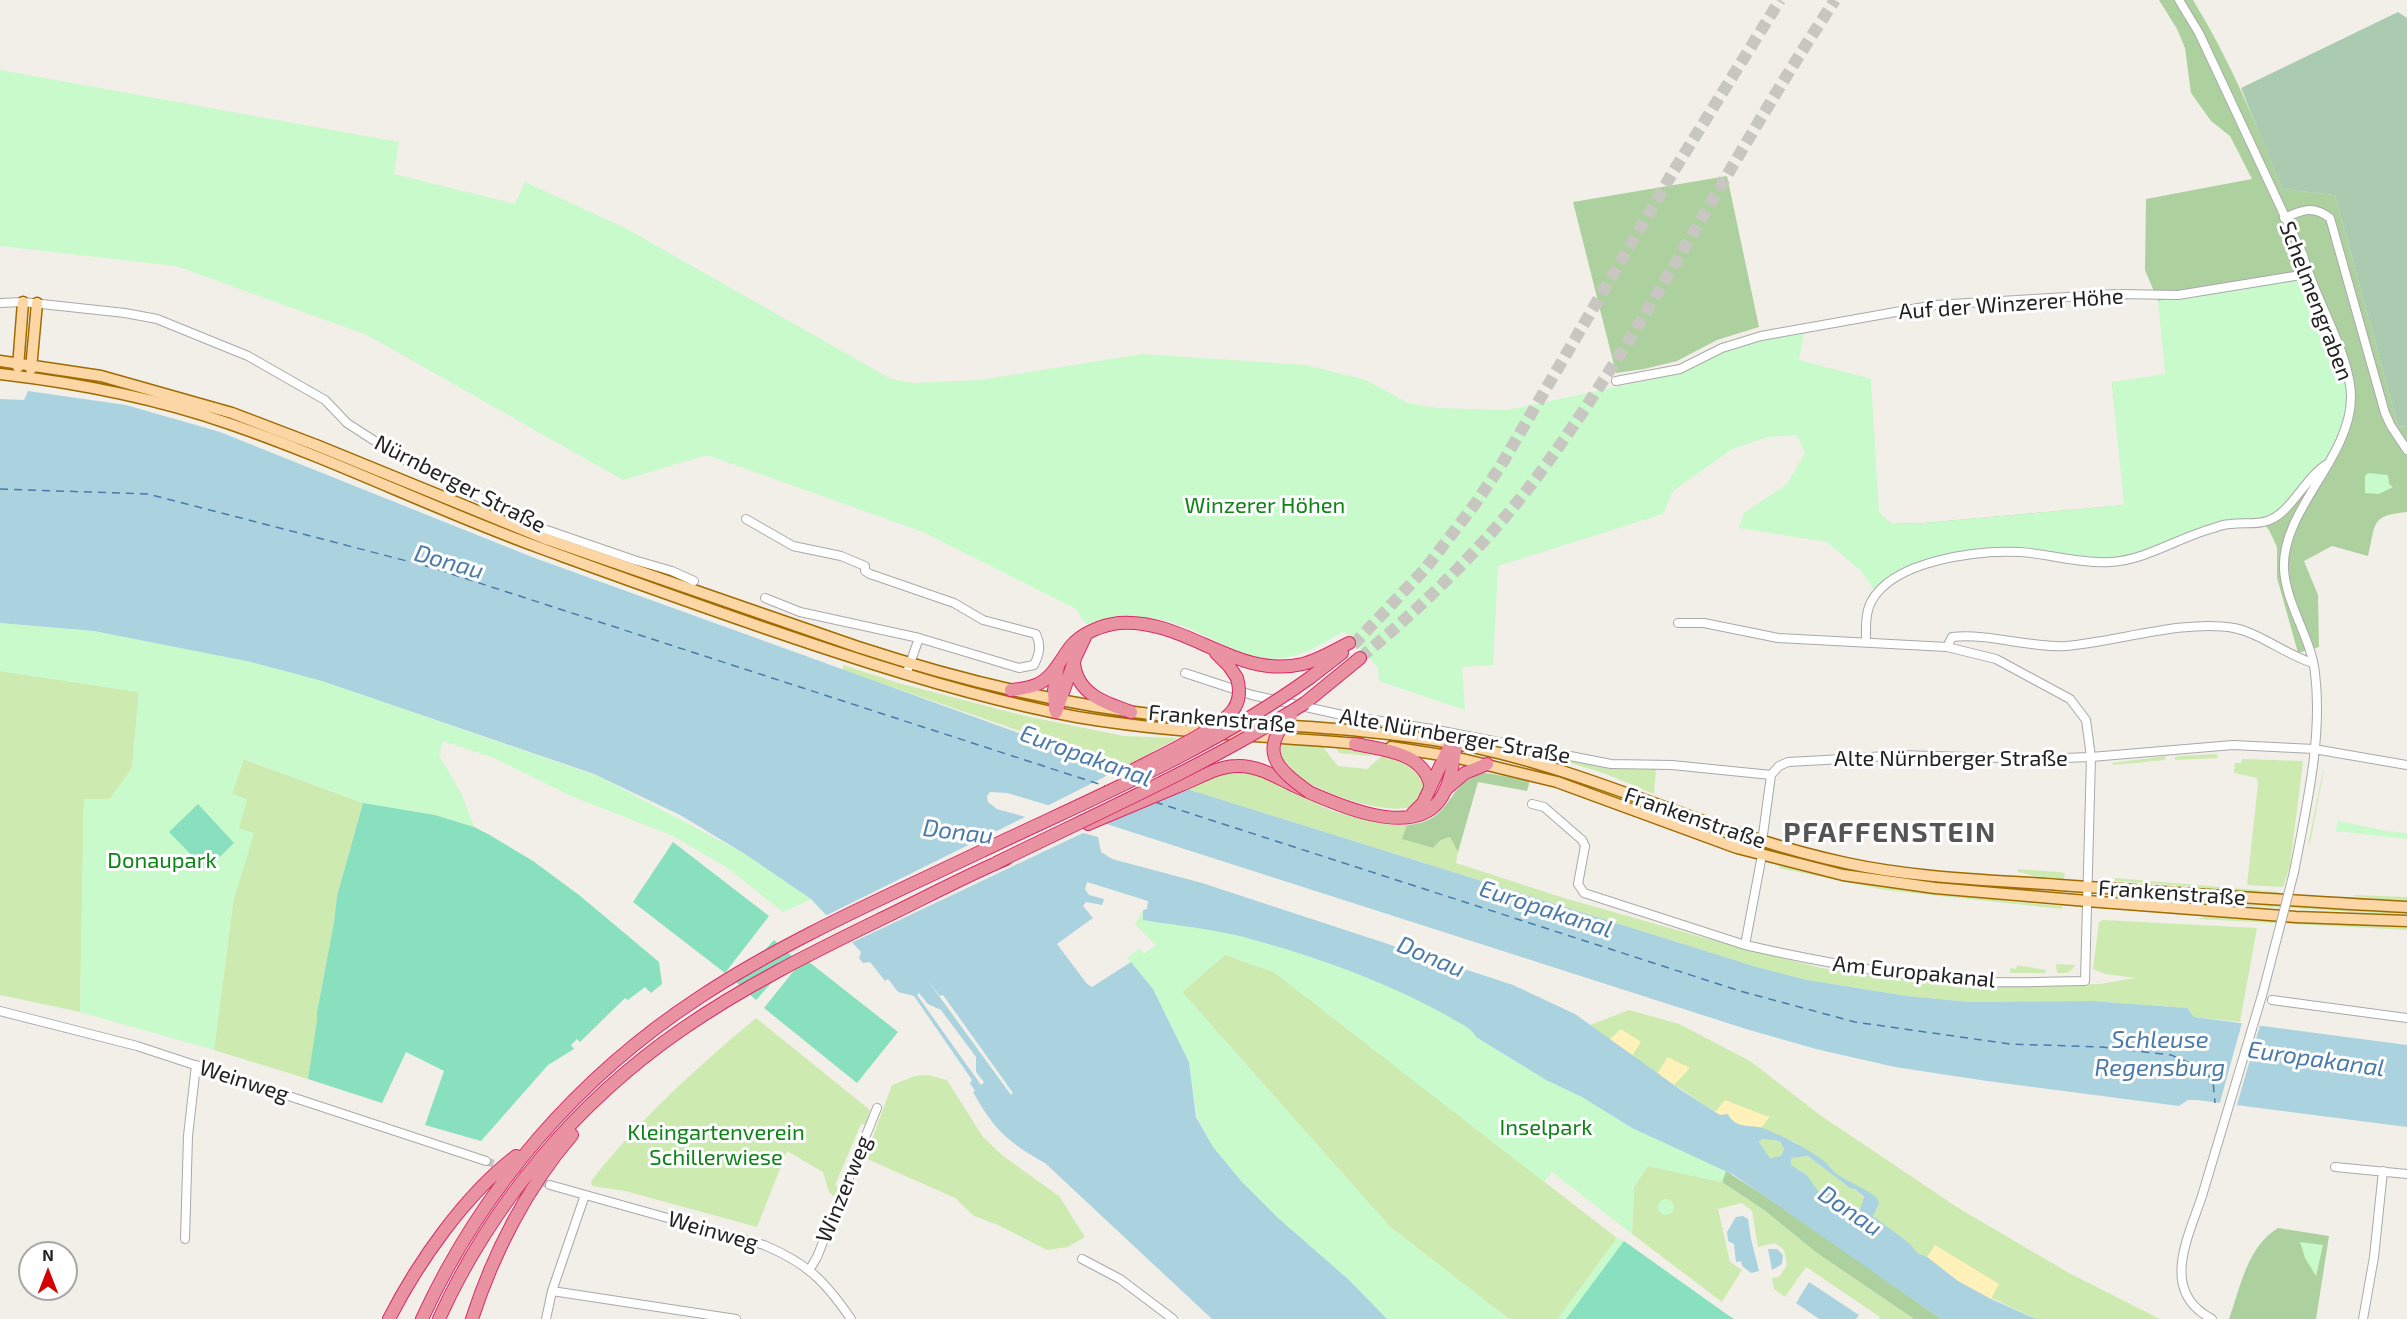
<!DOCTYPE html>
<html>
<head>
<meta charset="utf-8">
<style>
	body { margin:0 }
	#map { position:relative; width:2407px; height:1319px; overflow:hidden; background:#f2efe9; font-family:"Exo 2",sans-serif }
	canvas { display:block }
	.north { position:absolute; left:18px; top:1241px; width:60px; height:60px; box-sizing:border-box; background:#fff; border:2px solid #a7a7a7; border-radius:50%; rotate:0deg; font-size:16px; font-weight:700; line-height:24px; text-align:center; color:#222 }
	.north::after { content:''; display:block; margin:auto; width:21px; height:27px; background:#d40000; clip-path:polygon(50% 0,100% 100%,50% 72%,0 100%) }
</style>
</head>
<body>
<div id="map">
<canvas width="2407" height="1319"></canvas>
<div class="north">N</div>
</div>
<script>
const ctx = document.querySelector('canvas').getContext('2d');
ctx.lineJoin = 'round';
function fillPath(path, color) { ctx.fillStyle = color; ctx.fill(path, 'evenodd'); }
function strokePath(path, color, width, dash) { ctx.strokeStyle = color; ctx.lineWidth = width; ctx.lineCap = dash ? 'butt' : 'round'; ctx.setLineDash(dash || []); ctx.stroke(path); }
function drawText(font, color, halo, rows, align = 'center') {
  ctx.font = font + ' "Exo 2",sans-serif'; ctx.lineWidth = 6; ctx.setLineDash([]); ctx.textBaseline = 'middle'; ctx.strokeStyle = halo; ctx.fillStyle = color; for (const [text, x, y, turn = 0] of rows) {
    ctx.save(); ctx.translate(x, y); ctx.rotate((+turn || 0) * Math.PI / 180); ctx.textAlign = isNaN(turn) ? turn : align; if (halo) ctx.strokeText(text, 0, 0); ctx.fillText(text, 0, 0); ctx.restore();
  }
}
const grass = new Path2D(`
	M 40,368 L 89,377 L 206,407 L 900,665 L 806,636 L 560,549 L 293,441 L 203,408 L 146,392 L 44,374 L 40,373 Z
	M 843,665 L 902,684 L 1025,716 L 1124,736 L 1178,738 L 1124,767 L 843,670 Z
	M 0,671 L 139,692 L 132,768 L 110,799 L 84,799 L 80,1012 L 0,995 Z
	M 1279,743 L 1323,747 L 1338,766 L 1367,769 L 1384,754 L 1399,757 L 1421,772 C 1422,777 1424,782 1424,786 C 1425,791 1422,795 1419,798 C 1416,802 1414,805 1409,807 C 1381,816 1302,787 1284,765 C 1279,759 1279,750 1279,743 Z
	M 1336,748 L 1374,752 L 1370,756 L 1339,753 Z
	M 2217,754 L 2218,758 L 2175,760 L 2175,757 L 2179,756 Z
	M 2166,756 L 2165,760 L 2114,765 L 2112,763 Z
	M 1559,757 L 1656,769 L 1654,794 L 1606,774 L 1558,759 Z
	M 243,759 L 363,803 L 337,896 L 334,922 L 317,1012 L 318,1021 L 308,1079 L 214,1050 L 233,902 L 253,833 L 239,829 L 232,794 Z
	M 2242,759 L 2303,761 L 2290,866 L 2283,887 L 2247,885 L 2258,784 L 2257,778 L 2234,773 L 2235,763 L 2241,763 Z
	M 2324,769 L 2311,839 L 2308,845 L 2323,771 Z
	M 1227,771 L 1252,772 L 1332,811 L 1390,825 L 1407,825 L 1403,839 L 1433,848 L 1441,840 L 1451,837 L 1458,852 L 1456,863 L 1564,898 L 1744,949 L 1822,968 L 1872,976 L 1976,985 L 2100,984 L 2135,978 L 2105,974 L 2093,969 L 2099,922 L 2103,920 L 2257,928 L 2240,1022 L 2194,1017 L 2187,1008 L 2093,1001 L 1970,1002 L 1907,996 L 1807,980 L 1757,967 L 1184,788 Z
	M 1546,773 L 1561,775 L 1780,850 L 1779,853 L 1760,848 Z
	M 1783,851 L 2061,889 L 2061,891 C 2036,889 2012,887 1987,887 C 1918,885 1849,871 1782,855 Z
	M 1780,864 L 2006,901 L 2062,906 L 2062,909 L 1885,890 L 1779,868 Z
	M 2018,869 L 2059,872 L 2065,873 L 2064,879 L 2042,878 L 2018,872 Z
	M 2115,878 L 2279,892 L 2279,894 L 2205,890 L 2186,886 L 2115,881 Z
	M 2355,895 L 2407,897 L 2407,902 L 2353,896 Z
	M 2114,896 L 2407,911 L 2407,915 L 2114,898 Z
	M 2214,915 C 2278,919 2342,925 2407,928 L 2407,930 L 2197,919 Z
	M 1225,955 L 1274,972 L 1617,1238 L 1558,1319 L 1509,1319 L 1390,1227 L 1182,992 Z
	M 2056,964 L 2075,965 C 2071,974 2065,973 2057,973 Z
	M 2017,965 L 2046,970 L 2045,973 L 2010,973 L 2010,968 L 2016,969 Z
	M 1629,1010 L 1679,1024 L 1750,1061 L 1820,1115 L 1960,1209 L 2069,1273 L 2160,1319 L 2036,1319 L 1977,1291 L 1919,1254 L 1909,1243 L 1876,1219 L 1873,1214 L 1878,1208 L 1877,1198 L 1835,1173 L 1826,1163 L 1795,1142 L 1720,1115 L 1612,1043 L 1590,1025 Z
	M 756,1018 L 870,1110 L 866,1125 L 861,1124 L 835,1185 L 839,1187 L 835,1198 L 829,1192 L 823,1172 L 787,1151 L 757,1227 L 625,1191 L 592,1186 L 591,1181 C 639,1120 696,1068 756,1018 Z
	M 928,1075 L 947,1080 L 983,1137 L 1003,1156 L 1059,1196 L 1085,1237 L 1068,1247 L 1047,1250 L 998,1225 L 974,1216 L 955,1198 L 865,1158 L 892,1085 L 915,1076 Z
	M 1762,1139 L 1780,1141 L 1784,1149 L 1781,1156 L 1769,1158 L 1759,1142 Z
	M 1808,1156 L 1850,1187 L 1855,1189 L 1864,1198 L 1860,1211 L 1838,1204 L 1837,1197 L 1818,1192 L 1807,1175 L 1791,1165 L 1790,1158 Z
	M 1648,1166 L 1722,1182 L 1764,1210 L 1817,1253 L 1914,1319 L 1879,1319 L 1880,1317 L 1806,1267 L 1785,1297 L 1774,1289 L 1772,1278 L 1779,1277 L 1787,1265 L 1784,1250 L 1775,1243 L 1758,1247 L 1752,1211 L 1742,1203 L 1718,1209 L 1730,1262 L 1742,1270 L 1722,1302 L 1632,1234 L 1634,1187 Z`);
const forest = new Path2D(`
	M 2159,0 L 2193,0 C 2230,60 2256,123 2282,189 L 2335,195 L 2398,426 L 2407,427 L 2407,512 C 2370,515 2376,524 2368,556 L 2332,546 L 2304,561 L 2318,595 L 2319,647 L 2298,653 L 2277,578 L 2277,547 L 2269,530 L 2259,518 L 1877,546 L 1879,513 L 1892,524 L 1923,523 L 2125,505 L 2112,382 L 2161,398 L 2213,292 L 2158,301 L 2145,270 L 2146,199 L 2252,179 L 2230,136 L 2211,121 L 2191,93 L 2185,48 L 2177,29 Z
	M 1727,176 L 1759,327 L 1717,340 L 1677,361 L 1644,369 L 1616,373 L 1573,202 Z
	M 1485,773 L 1530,780 L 1527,791 L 1478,782 L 1458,852 L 1450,837 L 1441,840 L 1433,848 L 1402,839 L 1407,825 C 1455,822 1445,781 1485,773 Z
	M 1726,1171 L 1785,1209 L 1941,1319 L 1914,1319 L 1817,1253 L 1764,1210 L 1722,1182 Z
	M 2278,1228 L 2329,1236 L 2316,1319 L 2229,1319 C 2241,1286 2247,1247 2278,1228 Z`);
const sand = new Path2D(`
	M 1621,1029 L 1641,1042 L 1632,1056 L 1609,1040 Z
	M 1668,1057 L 1690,1068 L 1674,1085 L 1657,1074 Z
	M 1725,1100 L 1766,1116 L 1770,1116 L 1762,1127 L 1738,1126 L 1715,1112 Z
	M 1935,1245 L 1999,1284 L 1991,1299 L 1958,1281 L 1927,1257 Z`);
const cemetery = new Path2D(`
	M 2398,12 L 2407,18 L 2407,427 L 2398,426 L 2335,195 L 2282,189 L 2241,88 Z`);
const park = new Path2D(`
	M 0,70 L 399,142 L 394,174 L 515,204 L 525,182 L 627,229 L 891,379 L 914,383 L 980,380 L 1142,354 L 1306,365 L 1366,380 L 1408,403 L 1436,408 L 1508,410 L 1681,373 L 1725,352 L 1762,339 L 1804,332 L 1799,360 L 1871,379 L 1879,513 L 1892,524 L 1923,523 L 2124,505 L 2112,382 L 2165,374 L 2158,301 L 2302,278 L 2315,292 L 2332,340 L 2349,392 L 2348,413 L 2338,442 L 2327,458 L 2277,517 L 2232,523 L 2125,561 L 2019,552 L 1971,554 L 1918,567 L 1877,594 L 1861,571 L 1827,542 L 1739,528 L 1744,513 L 1787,484 L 1805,453 L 1797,435 L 1768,437 L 1732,449 L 1673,491 L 1663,514 L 1498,566 L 1493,665 L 1462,667 L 1465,710 L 1379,681 L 1378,668 L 1344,631 C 1324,643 1305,655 1281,658 C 1242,663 1212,635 1177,624 C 1146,614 1117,616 1086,624 L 1076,609 L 923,532 L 707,455 L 623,480 L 367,335 L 176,266 L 0,246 Z
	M 2368,473 L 2388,475 L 2389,484 L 2393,487 L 2379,494 L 2365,493 L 2365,476 Z
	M 0,623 L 94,631 L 251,662 L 322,681 L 600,777 L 745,854 L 811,899 L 783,912 L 726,867 L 673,836 L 571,796 L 494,758 L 443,741 L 439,755 L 462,795 L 474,827 L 435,815 L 363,803 L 244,759 L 232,794 L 247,799 L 239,828 L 254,833 L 233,902 L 214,1050 L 80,1012 L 84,799 L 110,799 L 132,768 L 139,692 L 0,671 Z
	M 2338,821 L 2387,831 L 2407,833 L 2407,839 L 2336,831 Z
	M 1143,910 L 1143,920 C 1179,925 1216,928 1251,939 C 1320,958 1389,983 1451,1018 C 1459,1023 1472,1028 1476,1037 L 1546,1080 L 1582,1097 L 1632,1128 L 1726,1171 L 1722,1182 L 1648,1166 L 1634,1187 L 1632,1234 L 1552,1172 L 1544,1182 L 1274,972 L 1225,955 L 1182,992 L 1390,1227 L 1509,1319 L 1387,1319 L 1349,1280 L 1277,1217 L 1242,1182 L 1213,1147 L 1197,1117 L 1189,1061 L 1153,989 L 1127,958 L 1140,948 L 1144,954 L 1156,945 L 1135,924 Z
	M1658 1207a8 8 0 1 1 16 0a8 8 0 1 1-16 0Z
	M 1617,1238 L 1624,1241 L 1566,1319 L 1558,1319 Z
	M 2300,1242 L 2323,1245 L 2316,1276 L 2305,1258 Z`);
const pitch = new Path2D(`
	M 363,803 L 435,815 L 474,827 L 488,834 L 533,861 L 579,895 L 659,962 L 662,984 L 651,993 L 645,987 L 628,1000 L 625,998 L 580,1042 L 577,1039 L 571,1045 L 574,1049 L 548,1065 L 481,1141 L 425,1125 L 444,1071 L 406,1052 L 382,1103 L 308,1079 L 317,1021 L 317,1012 L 334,922 L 337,896 Z
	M 198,804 L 234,843 L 206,870 L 169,832 Z
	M 673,842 L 769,916 L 725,973 L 633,902 Z
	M 774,940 L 794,958 L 756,1000 L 736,982 Z
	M 804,958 L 898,1032 L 857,1083 L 764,1008 Z
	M 1624,1241 L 1725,1313 L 1734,1319 L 1566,1319 Z`);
const water = new Path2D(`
	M 28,391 L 126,405 L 220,432 L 532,557 L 1016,732 L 1184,788 L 1757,967 L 1807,980 L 1907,996 L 1970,1002 L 2093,1001 L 2187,1008 L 2194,1017 L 2407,1045 L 2407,1127 L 2197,1100 L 2188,1100 L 2179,1106 L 1987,1081 L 1895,1067 L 1816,1049 L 1746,1029 L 1041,803 L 1007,793 L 990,792 L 987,796 L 988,802 L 997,809 L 1098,837 L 1101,852 L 1112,859 L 1202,883 L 1513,985 L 1575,1014 L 1681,1090 L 1720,1115 L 1728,1114 C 1736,1131 1753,1123 1768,1130 C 1788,1139 1807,1148 1824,1161 C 1829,1165 1832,1171 1837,1174 C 1851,1183 1865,1188 1877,1198 L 1879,1204 L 1873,1216 L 1909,1243 L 1919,1254 L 1927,1257 L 1958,1281 L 1991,1299 L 2036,1319 L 1941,1319 L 1734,1175 L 1632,1128 L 1582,1097 L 1546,1080 L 1476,1037 C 1472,1028 1459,1023 1451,1018 C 1389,983 1320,958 1251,939 C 1216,929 1179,926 1143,920 L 1143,910 L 1147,909 L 1148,901 L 1087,882 L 1085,889 L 1089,895 L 1104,899 L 1102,905 L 1086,902 L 1083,906 L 1093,918 L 1057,944 L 1087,984 L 1092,987 L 1131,962 L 1153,989 L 1189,1062 L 1196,1117 L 1213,1147 L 1242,1182 L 1277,1217 L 1349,1280 L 1387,1319 L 1212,1319 L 1045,1163 C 1008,1142 994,1130 973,1092 L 975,1091 L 970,1083 L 972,1080 L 914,996 L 898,992 L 888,979 L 885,981 L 870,962 L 863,963 L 859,958 L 861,952 L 811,899 L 745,854 L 680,815 L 594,774 L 322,681 L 251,662 L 94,631 L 0,623 L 0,399 L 24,400 ZM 926,978 L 940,996 L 943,995 L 1013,1093 L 1011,1095 ZM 919,993 L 928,1004 L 941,1010 L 976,1057 L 976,1072 L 984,1082 L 981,1085 L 917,995 ZM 1762,1139 L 1780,1141 L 1784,1149 L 1781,1156 L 1770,1158 L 1759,1142 ZM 1808,1156 L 1850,1188 L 1855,1189 L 1864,1197 L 1860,1210 L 1848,1204 L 1842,1207 L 1838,1204 L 1837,1197 L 1829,1190 L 1818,1191 L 1807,1175 L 1791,1165 L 1791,1158 Z
	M 1743,1216 L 1748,1219 L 1751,1239 L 1759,1271 L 1751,1273 L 1742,1266 L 1741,1261 L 1736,1262 L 1734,1244 L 1728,1241 L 1727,1232 L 1736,1217 Z
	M 1768,1249 L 1777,1249 L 1783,1255 L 1782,1264 L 1772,1270 Z
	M 1809,1282 L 1859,1315 L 1856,1319 L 1819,1319 L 1796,1303 Z`);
const pier = new Path2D(`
	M 1128,765 L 1189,786 L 1099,825 L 1045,807 Z
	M 1029,815 L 1087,831 L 849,944 L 823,917 Z
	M 2243,1019 L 2261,1022 L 2236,1108 L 2219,1106 Z`);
const ferry = new Path2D(`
	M 0,489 L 148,494 L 430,567 L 1105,786
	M 1155,802 L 1740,991 L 1855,1022 L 2010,1044 L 2102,1047 L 2171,1055 L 2202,1068 L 2213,1081 L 2215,1103`);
const minorTunnel = new Path2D(`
	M 486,1161 L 550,1185`);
const highwayTunnel = new Path2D(`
	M 1353,645 L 1425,569 L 1475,504 L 1500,467 L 1673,172 L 1780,0
	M 1360,658 C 1428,602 1493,538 1545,466 C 1652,318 1734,152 1835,0`);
const minor = new Path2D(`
	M 2179,0 L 2199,33 L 2303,255 C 2314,298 2351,355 2351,397 C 2351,458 2281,510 2284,569 C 2286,605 2311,637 2315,673 C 2323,737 2306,809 2294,872
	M 2284,218 C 2302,210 2313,205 2330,218 L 2385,413 L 2391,426 L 2407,450
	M 0,303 L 23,302 L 125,313 L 157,319 L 248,356 L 325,400 L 347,423 L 404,460 L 538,527 L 634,560 L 672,571 L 694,581
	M 1616,381 L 1680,369 L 1722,348 L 1761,336 L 1935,305 L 2116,294 L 2178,295 L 2307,274
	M 746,519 L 793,546 L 841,556 L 865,566 L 865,571 L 870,574 L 954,603 L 983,620 L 1036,634 C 1041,645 1040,653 1034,665 L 1019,668 L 919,638 L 800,612 L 765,598
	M 1678,623 L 1704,623 L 1778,638 L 1947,647 L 1996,659 L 2070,699 L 2086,720 L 2091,757 L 2085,981 C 2047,981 2008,984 1970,981 C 1894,976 1820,962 1745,945
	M 1866,642 C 1866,629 1865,614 1871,602 C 1893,560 1978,550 2020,552 C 2050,554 2081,564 2110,562 C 2147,560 2179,537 2214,528 C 2219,526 2225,524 2231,524 C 2243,522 2256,525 2267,521 C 2292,513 2305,476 2329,463
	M 1947,647 L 1952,637 C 1990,633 2028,648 2066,646 C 2116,642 2185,619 2234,628 C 2262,634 2286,655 2313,663
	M 1185,673 L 1252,695 L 1342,715 L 1432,729 L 1611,764 L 1672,765 L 1771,775 L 1779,766 L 1788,762 L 1825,760 L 1900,755 L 2036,759 L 2091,757 L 2233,745 L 2314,749 L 2407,765
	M 906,675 L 919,638
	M 1532,804 L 1544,807 L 1582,840 L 1585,846 L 1578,884 L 1584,893 L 1745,945 L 1762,855
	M 1762,842 L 1771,775
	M 2272,1000 L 2407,1018
	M 0,1011 L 137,1046 L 486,1161
	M 2335,1167 L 2407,1174
	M 550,1185 L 764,1245 C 807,1263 825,1281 851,1319
	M 2202,1196 C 2188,1238 2159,1292 2212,1319
	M 185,1239 L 188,1136 L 196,1065
	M 1082,1259 L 1120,1279 L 1173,1319
	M 810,1269 L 817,1257 L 877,1108
	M 552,1291 L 736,1319
	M 546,1319 L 552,1291 L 585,1195
	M 2363,1319 L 2374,1257 L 2383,1171`);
const major = new Path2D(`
	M 0,361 L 101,376 L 232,413 L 316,445 L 546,539 L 858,647 C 959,680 1062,705 1167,716 C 1262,726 1357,726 1452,743 C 1588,767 1711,835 1846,863 C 1915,878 1988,880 2059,885 C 2175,893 2291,901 2407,907
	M 18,367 L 23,302
	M 31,369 L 37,303
	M 0,374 C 78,383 155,398 230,424 C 335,460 436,510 540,548 C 639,584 737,620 836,652 C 915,678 995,702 1077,717 C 1171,733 1266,736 1361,744
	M 1391,747 L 1454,757 L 1557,782 L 1737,848 L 1843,875 L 1935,888 L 2087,901 L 2296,917 L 2407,921`);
const highway = new Path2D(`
	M 1216,653 L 1229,666 L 1237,678
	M 1074,663 C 1077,694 1105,703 1131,712
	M 1311,677 L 1342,653
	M 1011,690 C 1020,689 1030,688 1038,684 C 1053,677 1061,659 1071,646 C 1082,633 1102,625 1119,623 C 1187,618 1235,680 1303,664 C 1319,660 1335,650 1349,643
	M 1305,703 L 1360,658
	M 1055,709 L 1054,690 L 1058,666
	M 1056,712 L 1076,656 L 1085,637
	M 1355,744 C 1383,750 1422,752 1430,784
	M 1445,790 L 1465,773 L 1487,764
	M 1413,813 L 1423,803 L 1451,743
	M 1088,824 C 1119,811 1150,798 1181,785 C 1199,778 1218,766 1237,766 C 1257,765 1276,777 1293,785 C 1328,801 1409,840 1439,801 C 1451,785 1453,763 1456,744
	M 389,1319 C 418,1262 465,1195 516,1156
	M 422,1319 C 482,1188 579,1076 700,997 C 788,939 886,897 982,851
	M 439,1319 C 491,1204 577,1102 681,1030 C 743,987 811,953 879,920 C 921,900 963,877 1006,859
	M 472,1319 C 493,1254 527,1187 572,1135`);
const minorBridge = new Path2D(`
	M 2202,1196 L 2263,992 L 2294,872`);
const highwayBridge = new Path2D(`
	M 1291,716 C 1257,751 1277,769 1309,792
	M 1128,773 C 1151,760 1220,729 1233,710 C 1240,701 1240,689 1237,678
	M 982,851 C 1093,798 1210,750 1311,677
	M 996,863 C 1100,812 1207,765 1305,703`);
const streetNames = [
	["Schelmengraben",2316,301,69],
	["Auf der Winzerer Höhe",2011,304,-4],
	["Nürnberger Straße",460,484,27],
	["Frankenstraße",1222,719,5],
	["Alte Nürnberger Straße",1455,736,10],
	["Alte Nürnberger Straße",1951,759],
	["Frankenstraße",1695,818,19],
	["Frankenstraße",2172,893,4],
	["Am Europakanal",1914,972,6],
	["Weinweg",244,1081,18],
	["Winzerweg",844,1189,-68],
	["Weinweg",713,1231,16]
];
const parkNames = [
	["Winzerer Höhen",1265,506],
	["Donaupark",162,861],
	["Inselpark",1546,1128],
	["Kleingartenverein",716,1133],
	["Schillerwiese",716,1158]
];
const waterNames = [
	["Donau",449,562,16],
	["Europakanal",1086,756,20],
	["Donau",958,832,7],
	["Europakanal",1546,909,18],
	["Donau",1431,957,23],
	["Schleuse",2160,1040],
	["Regensburg",2160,1068],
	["Europakanal",2316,1059,8],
	["Donau",1850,1211,34]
];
const districtNames = [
	["PFAFFENSTEIN",1890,833]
];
fillPath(grass, '#cdebb0');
fillPath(forest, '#add19e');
fillPath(sand, '#fff1ba');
fillPath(cemetery, '#aacbaf');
fillPath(park, '#c8facc');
fillPath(pitch, '#88e0be');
fillPath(water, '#aad3df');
fillPath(pier, '#f2efe9');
strokePath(ferry, '#4a7aab', 1.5, [8, 6]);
strokePath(minorTunnel, '#c8c6c1', 8, [8, 4]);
strokePath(highwayTunnel, '#c8c6c1', 12, [12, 6]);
strokePath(minor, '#a9a9a9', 10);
strokePath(major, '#a06b00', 13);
strokePath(highway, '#dc2a67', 14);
strokePath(minor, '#fff', 8);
strokePath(major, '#fcd6a4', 10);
strokePath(highway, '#e892a2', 12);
strokePath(minorBridge, '#a9a9a9', 10, []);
strokePath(highwayBridge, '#dc2a67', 14, []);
strokePath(minorBridge, '#fff', 8);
strokePath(highwayBridge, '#e892a2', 12);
drawText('22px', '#222', '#fff', streetNames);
drawText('22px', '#0c8416', '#fff', parkNames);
drawText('italic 24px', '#4a7aab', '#fff', waterNames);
ctx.letterSpacing = '1.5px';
drawText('bold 28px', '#555', '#fff', districtNames);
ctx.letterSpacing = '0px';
</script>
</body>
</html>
